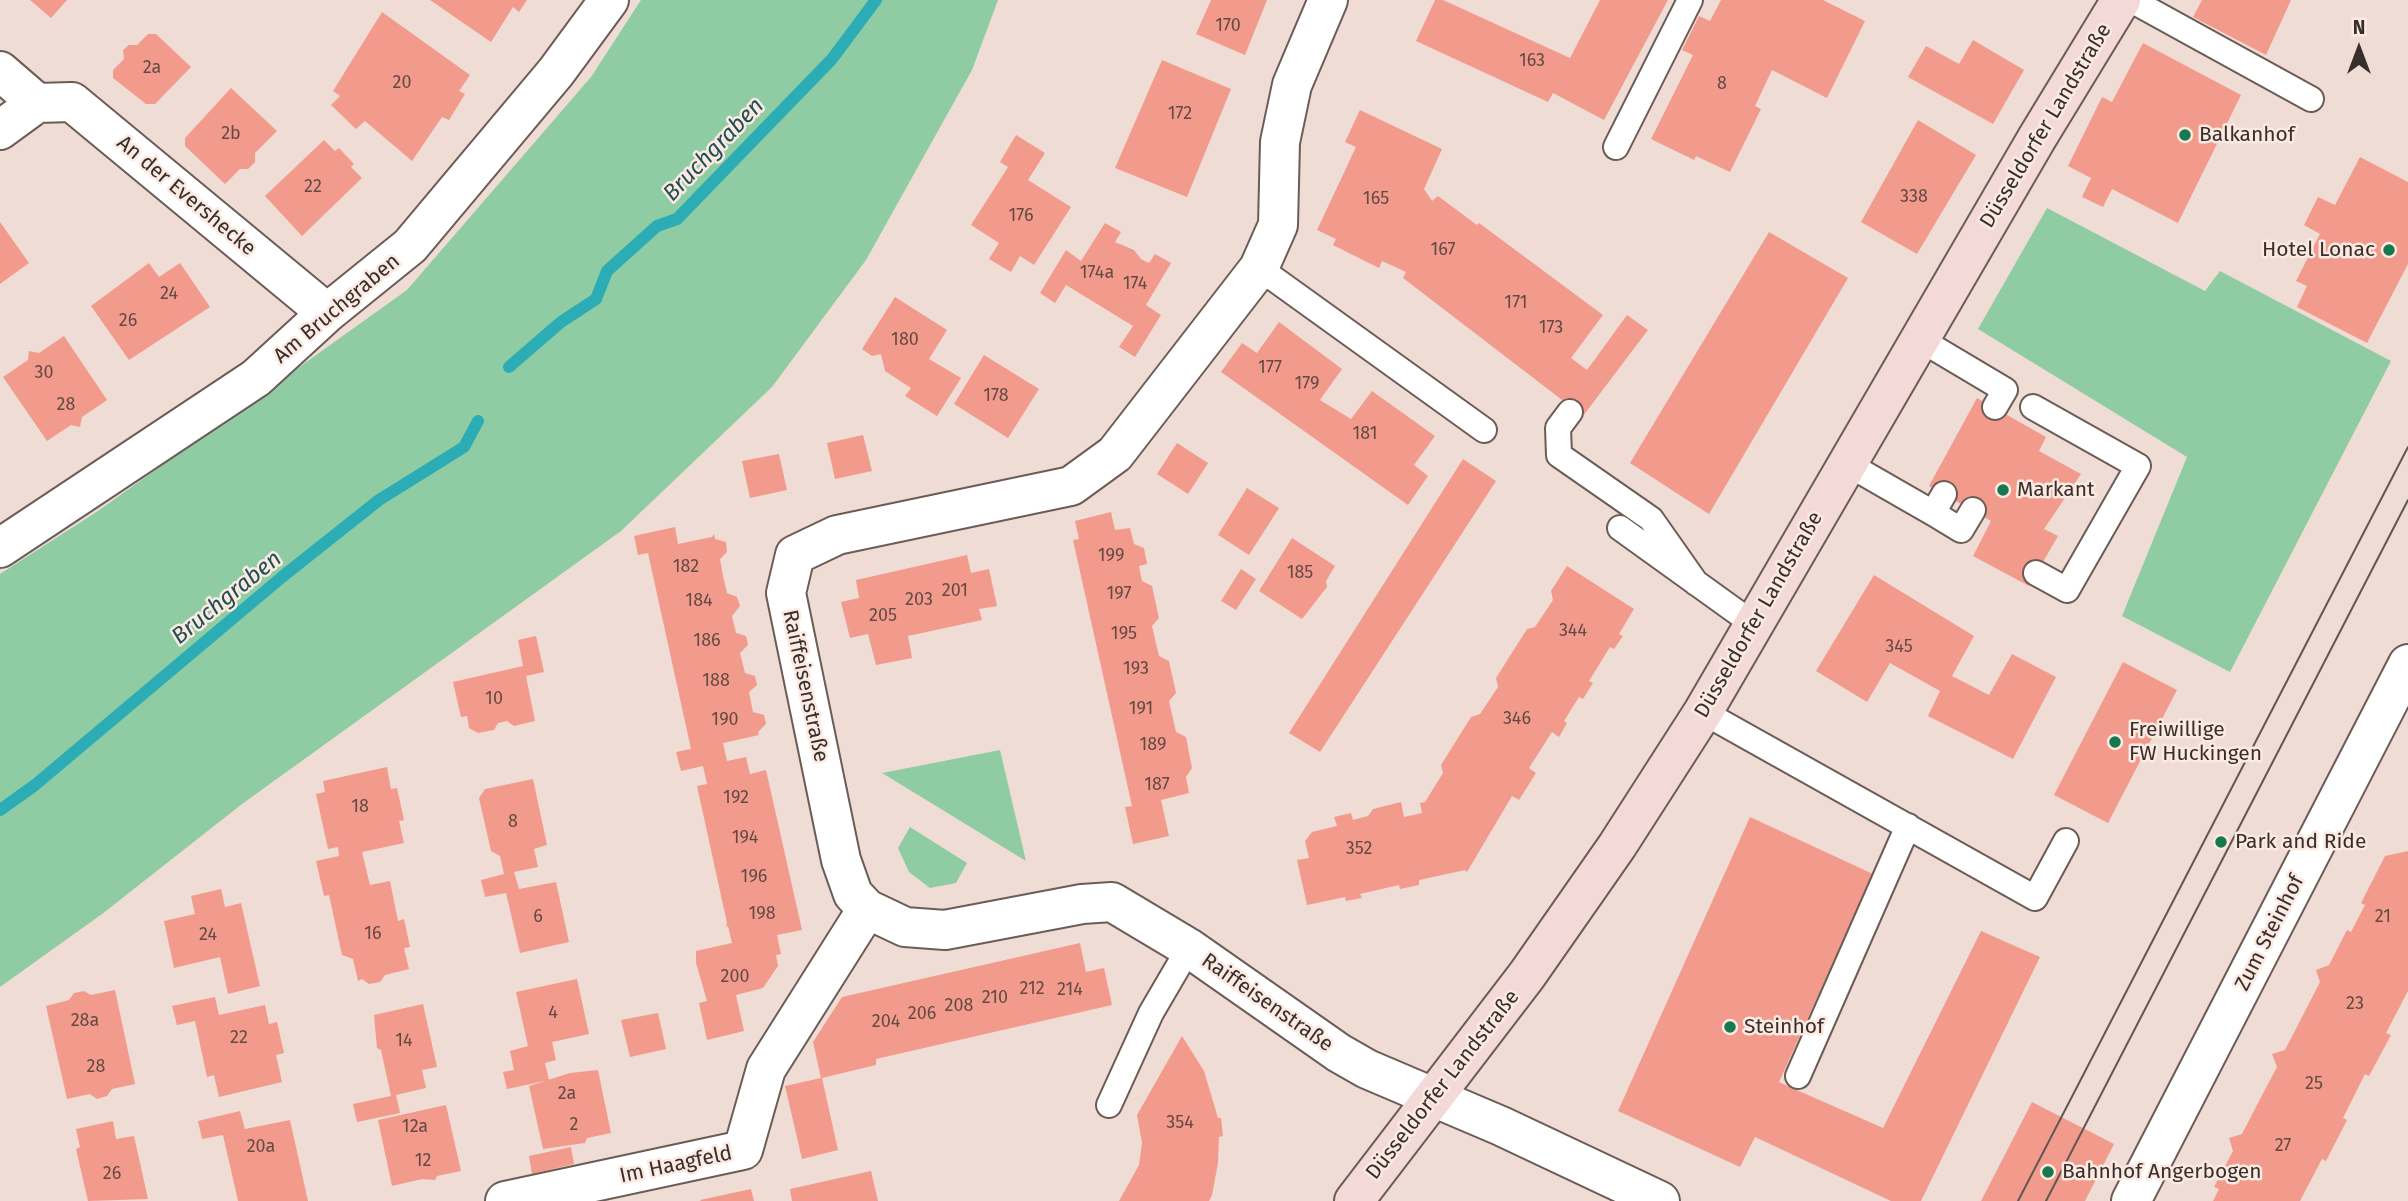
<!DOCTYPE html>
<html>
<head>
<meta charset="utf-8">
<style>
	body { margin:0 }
	#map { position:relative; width:2408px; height:1201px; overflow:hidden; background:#efdcd4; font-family:"Fira Sans",sans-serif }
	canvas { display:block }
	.north { position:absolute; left:2324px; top:14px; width:70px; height:70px; -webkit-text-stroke:5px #fce9e1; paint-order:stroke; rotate:0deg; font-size:19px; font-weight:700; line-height:28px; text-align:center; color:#362f2c }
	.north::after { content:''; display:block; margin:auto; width:24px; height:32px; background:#362f2c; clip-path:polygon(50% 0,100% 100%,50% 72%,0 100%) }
</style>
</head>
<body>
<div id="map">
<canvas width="2408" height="1201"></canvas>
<div class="north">N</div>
</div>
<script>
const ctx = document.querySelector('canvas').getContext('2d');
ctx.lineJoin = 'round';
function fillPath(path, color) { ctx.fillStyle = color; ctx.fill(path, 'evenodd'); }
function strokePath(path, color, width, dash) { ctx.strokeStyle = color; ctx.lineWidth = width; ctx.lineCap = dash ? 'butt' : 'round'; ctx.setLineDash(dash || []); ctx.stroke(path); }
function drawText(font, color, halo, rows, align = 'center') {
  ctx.font = font + ' "Fira Sans",sans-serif'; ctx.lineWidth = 5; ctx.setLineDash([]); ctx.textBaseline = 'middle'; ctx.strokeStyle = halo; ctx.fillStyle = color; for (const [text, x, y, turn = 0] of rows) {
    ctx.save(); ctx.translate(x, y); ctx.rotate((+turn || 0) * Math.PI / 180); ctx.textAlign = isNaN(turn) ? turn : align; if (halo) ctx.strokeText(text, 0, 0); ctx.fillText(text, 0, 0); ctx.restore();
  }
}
const green = new Path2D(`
	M 641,0 L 998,0 L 972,70 L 866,260 L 772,387 L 621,531 L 242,804 L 102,914 L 0,987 L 0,574 L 98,511 L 407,290 L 591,77 Z
	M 2047,208 L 2205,291 L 2220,271 L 2391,361 L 2230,672 L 2122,616 L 2187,457 L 1978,329 Z
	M 1000,750 L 1026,861 L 882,773 Z
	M 910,827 L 967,863 L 956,883 L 930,888 L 909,872 L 898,848 Z`);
const stream = new Path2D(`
	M 509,367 L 561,322 L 596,299 L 607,271 L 657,226 L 677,219 L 832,59 L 876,0
	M 0,810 L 35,785 L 282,577 L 379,500 L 464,447 L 478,421`);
const building = new Path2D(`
	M 30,0 L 67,0 L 51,18 Z
	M 430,0 L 527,0 L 519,12 L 513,7 L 491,42 Z
	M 1211,0 L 1267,0 L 1245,55 L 1196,34 Z
	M 1435,0 L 1443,0 L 1570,58 L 1600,0 L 1668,0 L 1604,120 L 1553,93 L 1548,102 L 1416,41 Z
	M 1721,0 L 1823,0 L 1865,21 L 1827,98 L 1772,70 L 1755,106 L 1761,109 L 1730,172 L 1696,156 L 1694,160 L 1651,139 L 1693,55 L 1682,50 L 1699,16 L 1710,21 Z
	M 2202,0 L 2291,0 L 2266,55 L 2193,17 Z
	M 382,12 L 470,75 L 459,91 L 465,94 L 449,120 L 442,117 L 412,161 L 365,121 L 356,129 L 331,105 L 340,96 L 333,91 Z
	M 148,34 L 156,34 L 191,67 L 155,104 L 146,104 L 113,78 L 113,70 L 124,59 L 123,50 L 129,45 L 137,45 Z
	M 1973,40 L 2024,70 L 1993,124 L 1908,77 L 1926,46 L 1959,64 Z
	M 2143,43 L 2241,95 L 2178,223 L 2112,189 L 2103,207 L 2082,197 L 2091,178 L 2068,166 L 2102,97 L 2112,102 Z
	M 1162,60 L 1231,89 L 1187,197 L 1115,168 Z
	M 231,88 L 277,131 L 255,153 L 255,162 L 248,169 L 240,169 L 225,184 L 185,146 L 185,138 Z
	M 1360,110 L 1442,149 L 1424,189 L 1432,201 L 1438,196 L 1477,225 L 1479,223 L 1603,315 L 1571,358 L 1587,370 L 1627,315 L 1648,330 L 1583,416 L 1403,278 L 1406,272 L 1382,261 L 1379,268 L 1333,245 L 1336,239 L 1317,230 L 1356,147 L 1345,142 Z
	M 1918,120 L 1976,155 L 1917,254 L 1861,222 Z
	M 1016,135 L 1045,153 L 1028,180 L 1071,207 L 1034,265 L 1020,256 L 1011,272 L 989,259 L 999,243 L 971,225 L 1008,167 L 1000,162 Z
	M 324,140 L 335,151 L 339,148 L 354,164 L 351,167 L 362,178 L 302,236 L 265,196 Z
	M 2360,157 L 2408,182 L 2408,264 L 2367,343 L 2297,307 L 2307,286 L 2296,281 L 2320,234 L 2304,225 L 2318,197 L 2335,205 Z
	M 0,222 L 29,263 L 0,284 Z
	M 1105,223 L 1121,232 L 1115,242 L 1134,250 L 1141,259 L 1149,263 L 1155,254 L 1171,263 L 1146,305 L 1161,315 L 1135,357 L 1119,347 L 1133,326 L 1066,285 L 1055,303 L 1040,293 L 1066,250 L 1081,261 Z
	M 1769,232 L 1848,278 L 1709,514 L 1630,463 Z
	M 149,263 L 159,277 L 180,263 L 210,307 L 129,360 L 91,306 Z
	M 895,297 L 947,330 L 929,359 L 961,378 L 937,416 L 905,396 L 911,388 L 885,371 L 881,354 L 872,356 L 862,349 Z
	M 1279,322 L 1342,369 L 1320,400 L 1351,419 L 1372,391 L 1435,436 L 1414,465 L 1428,476 L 1408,505 L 1221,372 L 1242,343 L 1257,353 Z
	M 64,336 L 107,400 L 82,417 L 80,427 L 71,425 L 47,441 L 3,377 L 28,360 L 29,351 L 39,353 Z
	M 984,355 L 1039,389 L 1008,438 L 954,404 Z
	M 1977,398 L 2046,437 L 2039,451 L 2081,474 L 2044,529 L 2058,536 L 2029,586 L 1973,556 L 1991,521 L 1929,486 Z
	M 863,435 L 872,471 L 835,479 L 827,443 Z
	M 1177,443 L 1208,463 L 1188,494 L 1157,474 Z
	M 779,454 L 787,490 L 750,498 L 742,461 Z
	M 1463,459 L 1496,481 L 1320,752 L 1289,733 Z
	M 1247,488 L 1279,508 L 1249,555 L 1218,535 Z
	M 1111,512 L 1115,530 L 1130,528 L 1134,544 L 1144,548 L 1147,564 L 1139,566 L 1142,581 L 1152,586 L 1159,618 L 1152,626 L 1159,656 L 1169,661 L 1176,693 L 1169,701 L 1176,732 L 1186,737 L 1192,768 L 1186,777 L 1189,793 L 1161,800 L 1169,836 L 1133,844 L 1125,807 L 1132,806 L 1073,540 L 1079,539 L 1075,521 Z
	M 675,527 L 678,544 L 712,537 L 714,534 L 715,539 L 726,542 L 727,552 L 720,559 L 723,576 L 727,593 L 737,597 L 740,606 L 732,616 L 736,633 L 746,636 L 748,645 L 740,653 L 745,673 L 755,676 L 757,685 L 749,692 L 753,712 L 764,715 L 766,724 L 758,732 L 759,735 L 723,743 L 727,761 L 746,757 L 750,774 L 766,770 L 802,930 L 777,935 L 781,954 L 776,955 L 778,966 L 763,988 L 736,995 L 744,1031 L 707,1040 L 699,1003 L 707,1001 L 696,963 L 696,951 L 732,943 L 728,926 L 726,927 L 727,923 L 697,786 L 707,784 L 703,766 L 681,771 L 676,752 L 691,749 L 648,553 L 638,555 L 634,536 Z
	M 1292,538 L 1335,566 L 1326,581 L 1327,587 L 1302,619 L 1259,591 Z
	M 967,555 L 971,573 L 989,569 L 997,606 L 979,609 L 982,620 L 908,636 L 912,658 L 876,665 L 868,634 L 850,638 L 841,602 L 859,598 L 856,580 Z
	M 1567,566 L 1634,609 L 1619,634 L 1623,636 L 1614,649 L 1610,647 L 1589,681 L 1593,683 L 1583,699 L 1579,697 L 1564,721 L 1567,723 L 1559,737 L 1552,732 L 1529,768 L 1536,773 L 1519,800 L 1512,796 L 1467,872 L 1465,870 L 1419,880 L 1419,885 L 1400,889 L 1399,885 L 1360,894 L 1362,898 L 1346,901 L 1345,897 L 1307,905 L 1297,860 L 1309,858 L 1305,841 L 1312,832 L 1337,826 L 1334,817 L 1351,813 L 1353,820 L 1368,816 L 1373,809 L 1401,802 L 1404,817 L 1422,813 L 1420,803 L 1425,802 L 1443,773 L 1441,765 L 1471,717 L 1480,714 L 1498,687 L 1496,678 L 1527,629 L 1535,627 L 1553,600 L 1551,591 Z
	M 1241,569 L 1256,579 L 1236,610 L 1221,601 Z
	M 1874,575 L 1974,636 L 1952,676 L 1989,695 L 2012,654 L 2056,677 L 2013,759 L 1928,716 L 1940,691 L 1890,663 L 1867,702 L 1816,671 Z
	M 536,636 L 544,672 L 526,676 L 535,721 L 514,726 L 507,721 L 498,723 L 494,730 L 478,733 L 469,728 L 467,716 L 461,717 L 453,682 L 523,666 L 518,640 Z
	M 2123,662 L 2177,690 L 2108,823 L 2054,795 Z
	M 387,767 L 391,789 L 397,788 L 404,820 L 399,821 L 404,843 L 362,852 L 370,885 L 390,881 L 398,921 L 404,919 L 410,947 L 404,948 L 409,969 L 385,975 L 380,982 L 369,984 L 362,979 L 358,981 L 353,959 L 342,955 L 329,895 L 324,896 L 316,861 L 339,856 L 338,847 L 328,849 L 316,794 L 325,792 L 323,781 Z
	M 533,779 L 547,845 L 534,849 L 538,867 L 514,872 L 519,889 L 556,882 L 569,942 L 520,953 L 506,893 L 485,897 L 481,880 L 504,874 L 500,856 L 491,851 L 479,798 L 485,789 Z
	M 1750,817 L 1873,874 L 1779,1082 L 1790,1087 L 1883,1128 L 1981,931 L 2040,957 L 1921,1201 L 1891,1201 L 1755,1137 L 1740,1167 L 1618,1111 Z
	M 2408,851 L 2408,991 L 2386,1033 L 2391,1035 L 2369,1076 L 2365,1074 L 2343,1118 L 2347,1120 L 2326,1161 L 2322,1159 L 2300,1201 L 2213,1201 L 2219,1189 L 2214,1187 L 2233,1151 L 2229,1138 L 2242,1134 L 2259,1101 L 2277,1067 L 2272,1054 L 2285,1050 L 2320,982 L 2316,970 L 2329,965 L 2347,930 L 2351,932 L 2365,905 L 2361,903 L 2385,856 Z
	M 221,889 L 225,907 L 241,903 L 260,986 L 228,994 L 220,957 L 174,968 L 164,921 L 195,914 L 191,896 Z
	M 1080,943 L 1086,972 L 1104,968 L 1112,1005 L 876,1059 L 876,1065 L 822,1078 L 838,1150 L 802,1159 L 785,1086 L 821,1078 L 813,1042 L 842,997 Z
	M 577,979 L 589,1034 L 552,1042 L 556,1060 L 545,1063 L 549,1080 L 507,1089 L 503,1072 L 514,1070 L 510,1051 L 528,1046 L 516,992 Z
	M 115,990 L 135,1084 L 112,1089 L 107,1096 L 97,1099 L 90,1094 L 67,1099 L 46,1006 L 69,1000 L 74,993 L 84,991 L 91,995 Z
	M 215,997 L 219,1015 L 265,1005 L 269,1024 L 277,1022 L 284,1053 L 276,1055 L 282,1082 L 219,1097 L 214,1075 L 207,1077 L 195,1021 L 177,1025 L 172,1006 Z
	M 423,1004 L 437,1067 L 422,1070 L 426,1088 L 396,1095 L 400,1113 L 357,1122 L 353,1104 L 391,1096 L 381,1050 L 377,1048 L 374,1015 Z
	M 658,1013 L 666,1049 L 630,1057 L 621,1020 Z
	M 1182,1036 L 1204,1071 L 1218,1118 L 1221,1118 L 1223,1136 L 1219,1137 L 1218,1163 L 1212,1195 L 1209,1201 L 1119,1201 L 1139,1165 L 1142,1143 L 1137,1115 Z
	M 598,1070 L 611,1133 L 587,1138 L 585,1143 L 543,1149 L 529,1086 L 570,1073 Z
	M 2032,1102 L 2114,1144 L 2085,1201 L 1981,1201 Z
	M 446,1105 L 461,1171 L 437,1176 L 435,1180 L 422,1179 L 392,1186 L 378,1120 Z
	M 240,1111 L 245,1129 L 290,1120 L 308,1201 L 238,1201 L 223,1135 L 202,1139 L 198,1121 Z
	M 113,1121 L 116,1139 L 134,1136 L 148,1199 L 88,1201 L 76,1149 L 80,1147 L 76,1129 Z
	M 571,1147 L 574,1164 L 532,1174 L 529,1156 Z
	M 871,1171 L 878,1201 L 792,1201 L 790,1189 Z
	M 751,1189 L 754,1201 L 701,1201 L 700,1200 Z`);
const lane = new Path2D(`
	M 2131,0 L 2311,99
	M 1616,147 L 1690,0
	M 1259,268 L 1484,430
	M 1921,340 L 2005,390 L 1995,407
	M 2033,407 L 2138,466 L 2067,590 L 2036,573
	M 1570,412 L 1558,428 L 1559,455 L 1651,519 L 1696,583
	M 1846,463 L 1933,513 L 1944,494
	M 1933,513 L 1961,530 L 1973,510
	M 1620,528 L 1752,623
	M 1703,712 L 2035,898 L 2066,841
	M 1798,1076 L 1908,826
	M 1109,1105 L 1151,1013 L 1189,948`);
const street = new Path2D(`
	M 1328,0 L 1292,85 L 1280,142 L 1278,225 L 1259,268 L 1115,454 L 1071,486 L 837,535 L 795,555 L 786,593 L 841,860 L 853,894 L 867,909 L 905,927 L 945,930 L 1082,904 L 1112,902 L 1189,948 L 1339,1053 L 1367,1069 L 1501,1126 L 1660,1201
	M 0,71 L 37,103
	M 0,130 L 37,103 L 72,102 L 327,313
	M 0,548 L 256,378 L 327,313 L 410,246 L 556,72 L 609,0
	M 505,1201 L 743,1150 L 766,1069 L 867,909
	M 2131,1201 L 2408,664`);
const secondary = new Path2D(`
	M 1354,1201 L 1527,975 L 1617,846 L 1703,712 L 2037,138 L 2121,0`);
const tram = new Path2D(`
	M 2018,1201 L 2408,447
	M 2046,1201 L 2408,500`);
const markers = [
	[2185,135,7,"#18784f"],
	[2389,250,7,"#18784f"],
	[2003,490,7,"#18784f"],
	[2115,742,7,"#18784f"],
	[2221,842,7,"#18784f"],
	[1730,1027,7,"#18784f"],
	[2048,1172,7,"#18784f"]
];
const numberNames = [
	["170",1228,26],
	["163",1532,61],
	["2a",152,68],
	["20",402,83],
	["8",1722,84],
	["172",1180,114],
	["2b",231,134],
	["22",313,187],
	["338",1914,197],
	["165",1376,199],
	["176",1021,216],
	["167",1443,250],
	["174a",1097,273],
	["174",1135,284],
	["24",169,294],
	["171",1516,303],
	["26",128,321],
	["173",1551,328],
	["180",905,340],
	["177",1270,368],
	["30",44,373],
	["179",1307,384],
	["178",996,396],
	["28",66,405],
	["181",1365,434],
	["199",1111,556],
	["182",686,567],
	["185",1300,573],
	["201",955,591],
	["197",1119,594],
	["203",919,600],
	["184",699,601],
	["205",883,616],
	["344",1573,631],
	["195",1124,634],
	["186",707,641],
	["345",1899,647],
	["193",1136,669],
	["188",716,681],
	["10",494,699],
	["191",1141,709],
	["346",1517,719],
	["190",725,720],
	["189",1153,745],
	["187",1157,785],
	["192",736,798],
	["18",360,807],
	["8",513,822],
	["194",745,838],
	["352",1359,849],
	["196",754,877],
	["198",762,914],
	["6",538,917],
	["21",2383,917],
	["16",373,934],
	["24",208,935],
	["200",735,977],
	["212",1032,989],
	["214",1070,990],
	["210",995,998],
	["23",2355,1004],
	["208",959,1006],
	["4",553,1013],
	["206",922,1014],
	["28a",85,1021],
	["204",886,1022],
	["22",239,1038],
	["14",404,1041],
	["28",96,1067],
	["25",2314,1084],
	["2a",567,1094],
	["354",1180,1123],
	["2",574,1125],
	["12a",415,1127],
	["27",2283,1146],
	["20a",261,1147],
	["12",423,1161],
	["26",112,1174]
];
const streetNames = [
	["Düsseldorfer Landstraße",2046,126,-59],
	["An der Evershecke",186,196,40],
	["Am Bruchgraben",337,309,-40],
	["Düsseldorfer Landstraße",1759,615,-60],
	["Raiffeisenstraße",805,686,78],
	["Zum Steinhof",2270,933,-63],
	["Raiffeisenstraße",1267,1003,35],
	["Düsseldorfer Landstraße",1443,1085,-52],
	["Im Haagfeld",676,1165,-12]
];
const poiNames = [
	["Balkanhof",2199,135],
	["Hotel Lonac",2375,250,"right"],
	["Markant",2017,490],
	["Freiwillige",2129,730],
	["FW Huckingen",2129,754],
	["Park and Ride",2235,842],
	["Steinhof",1744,1027],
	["Bahnhof Angerbogen",2062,1172]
];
const waterNames = [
	["Bruchgraben",714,150,-46],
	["Bruchgraben",227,598,-39]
];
fillPath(green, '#90cca3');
strokePath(stream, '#2cacb4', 12);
fillPath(building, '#f29b8d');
strokePath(lane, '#6b5c55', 28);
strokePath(street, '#6b5c55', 42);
strokePath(secondary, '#6b5c55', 42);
strokePath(lane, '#fff', 24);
strokePath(street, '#fff', 38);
strokePath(secondary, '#f3dad9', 38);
strokePath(tram, '#615753', 2);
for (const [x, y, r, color] of markers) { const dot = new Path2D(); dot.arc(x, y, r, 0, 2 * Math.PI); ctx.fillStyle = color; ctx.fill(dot); strokePath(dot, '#fce9e1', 2.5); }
drawText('18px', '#654a44', null, numberNames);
drawText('21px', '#362f2c', '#fce9e1', streetNames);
drawText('21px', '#362f2c', '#fce9e1', poiNames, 'left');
drawText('italic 23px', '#1c5053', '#fce9e1', waterNames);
</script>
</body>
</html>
